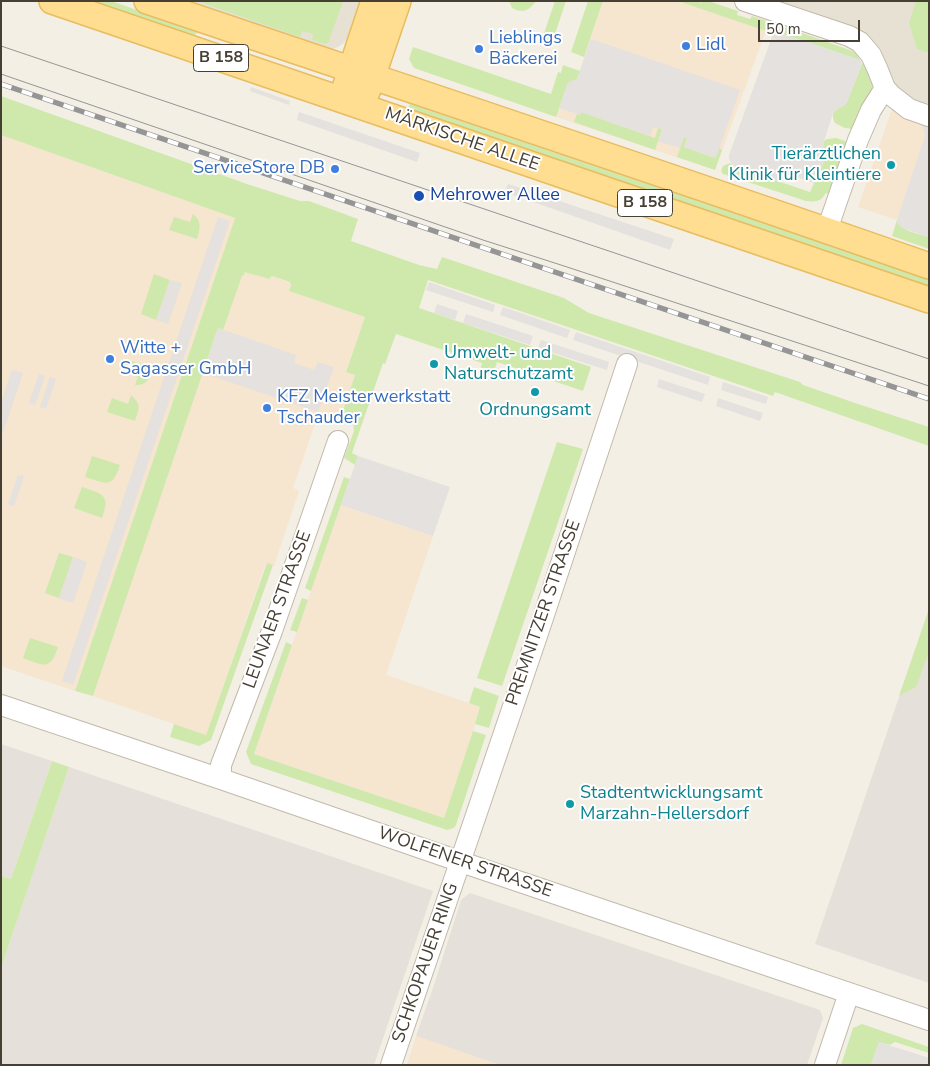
<!DOCTYPE html>
<html>
<head>
<meta charset="utf-8">
<style>
	body { margin:0 }
	#map { position:relative; width:930px; height:1066px; overflow:hidden; background:#f3efe5; font-family:"Nunito Sans",sans-serif }
	canvas { display:block }
	.frame { position:absolute; inset:0; border:2px solid #463f34; pointer-events:none }
	.scale { position:absolute; left:758px; top:20px; width:102px; height:22px; box-sizing:border-box; border:2px solid #463f34; border-top:0; padding-left:6px; font-size:15px; line-height:18px; white-space:nowrap; color:#463f34; -webkit-text-stroke:4px #fff; paint-order:stroke }
</style>
</head>
<body>
<div id="map">
<canvas width="930" height="1066"></canvas>
<div class="frame"></div>
<div class="scale">50 m</div>
</div>
<script>
const ctx = document.querySelector('canvas').getContext('2d');
ctx.lineJoin = 'round';
function fillPath(path, color) { ctx.fillStyle = color; ctx.fill(path, 'evenodd'); }
function strokePath(path, color, width, dash) { ctx.strokeStyle = color; ctx.lineWidth = width; ctx.lineCap = dash ? 'butt' : 'round'; ctx.setLineDash(dash || []); ctx.stroke(path); }
function drawText(font, color, halo, rows, align = 'center') {
  ctx.font = font + ' "Nunito Sans",sans-serif'; ctx.lineWidth = 4; ctx.setLineDash([]); ctx.textBaseline = 'middle'; ctx.strokeStyle = halo; ctx.fillStyle = color; for (const [text, x, y, turn = 0] of rows) {
    ctx.save(); ctx.translate(x, y); ctx.rotate((+turn || 0) * Math.PI / 180); ctx.textAlign = isNaN(turn) ? turn : align; if (halo) ctx.strokeText(text, 0, 0); ctx.fillText(text, 0, 0); ctx.restore();
  }
}
const residential = new Path2D(`
	M 177,1 L 363,1 L 358,16 L 345,42 L 338,47 L 328,50 Z
	M 765,1 L 929,1 L 929,109 L 896,91 L 879,57 Z`);
const commercial = new Path2D(`
	M 603,1 L 696,1 L 768,25 L 715,170 L 556,117 L 568,83 L 577,79 Z
	M 892,109 L 921,122 L 925,136 L 897,220 L 858,207 Z
	M 1,135 L 235,218 L 75,691 L 1,666 Z
	M 245,272 L 254,275 L 256,275 L 269,279 L 272,276 L 291,283 L 289,291 L 365,317 L 346,371 L 355,375 L 341,418 L 328,417 L 319,420 L 314,426 L 293,488 L 299,491 L 274,566 L 266,563 L 206,735 L 93,696 L 218,328 L 223,329 L 242,275 Z
	M 341,505 L 433,536 L 386,675 L 481,707 L 444,818 L 254,754 Z
	M 416,1036 L 500,1065 L 407,1065 Z`);
const industrial = new Path2D(`
	M 929,609 L 929,983 L 815,944 Z
	M 1,744 L 52,761 L 11,879 L 1,876 Z
	M 69,767 L 433,891 L 374,1065 L 1,1065 L 1,968 Z
	M 470,893 L 820,1010 L 823,1018 L 807,1065 L 500,1065 L 416,1036 L 433,988 L 461,900 Z`);
const green = new Path2D(`
	M 76,1 L 111,1 L 195,30 L 197,33 L 195,35 Z
	M 197,1 L 343,1 L 343,2 L 328,43 L 325,44 L 312,40 L 313,34 L 302,31 L 300,37 Z
	M 509,1 L 536,1 C 530,10 523,14 512,8 Z
	M 555,1 L 566,1 L 551,46 L 541,42 Z
	M 588,1 L 603,1 L 584,57 L 571,52 Z
	M 678,1 L 696,1 L 701,3 L 702,1 L 708,1 L 738,11 L 737,15 L 750,19 L 752,16 L 770,22 L 766,31 Z
	M 916,1 L 929,1 L 929,53 L 917,49 L 909,23 Z
	M 786,27 L 855,52 L 860,60 L 777,32 L 773,34 L 775,28 L 783,30 Z
	M 413,47 L 551,94 L 558,72 L 561,73 L 563,65 L 580,71 L 577,79 L 568,83 L 556,117 L 414,68 L 409,59 Z
	M 867,61 C 871,73 874,83 871,95 L 853,129 L 845,128 L 835,123 C 828,109 840,110 847,102 L 862,64 Z
	M 1,96 L 247,184 L 300,201 L 309,201 L 358,219 L 351,241 L 419,265 L 437,269 L 442,257 L 564,298 L 589,313 L 800,382 L 803,385 L 858,404 L 929,427 L 929,446 L 775,392 L 773,396 L 428,280 L 419,308 L 591,367 L 583,391 L 497,362 L 493,375 L 480,371 L 482,363 L 396,334 L 385,364 L 383,363 L 352,453 L 358,456 L 355,465 L 344,458 L 354,431 L 353,422 L 341,417 L 355,375 L 346,372 L 365,317 L 289,291 L 291,285 L 290,282 L 272,276 L 269,279 C 261,276 253,275 245,272 L 243,276 L 242,276 L 223,330 L 218,328 L 93,696 L 75,691 L 235,218 L 1,135 Z
	M 410,104 L 929,279 L 929,289 L 409,114 L 408,108 Z
	M 581,112 L 655,138 L 658,128 L 662,129 L 655,150 L 574,122 L 577,114 L 580,115 Z
	M 684,137 L 687,138 L 684,147 L 715,158 L 719,148 L 722,150 L 715,170 L 677,157 Z
	M 836,138 L 845,141 L 847,143 L 831,194 L 826,193 C 820,202 817,202 806,201 L 723,174 L 721,171 L 723,166 L 730,163 L 733,166 L 810,192 L 814,183 L 816,182 L 826,155 L 824,148 L 824,141 L 827,139 Z
	M 193,214 C 202,221 200,229 197,239 L 169,230 L 174,217 L 190,222 Z
	M 897,220 C 901,232 918,233 929,237 L 929,249 L 892,236 Z
	M 154,274 L 170,280 L 156,320 L 141,314 Z
	M 125,359 L 153,368 C 149,378 147,386 135,385 L 138,377 L 121,371 Z
	M 131,395 C 142,405 139,408 135,421 L 107,412 L 112,398 L 128,404 Z
	M 557,442 L 583,449 L 502,686 L 477,678 Z
	M 92,456 L 120,465 C 112,490 106,483 85,477 Z
	M 344,477 L 350,479 L 311,591 L 305,588 Z
	M 82,487 C 102,494 111,494 102,518 L 74,508 Z
	M 59,553 L 73,557 L 59,598 L 45,593 Z
	M 267,563 L 273,565 L 211,740 L 199,746 L 170,737 L 174,724 L 206,735 Z
	M 302,598 L 308,600 L 297,632 L 290,630 Z
	M 929,609 L 929,652 L 916,687 L 899,696 Z
	M 30,638 L 58,647 C 50,672 43,665 23,658 Z
	M 286,642 L 292,645 L 254,754 L 444,818 L 473,731 L 486,735 L 456,825 L 454,828 L 447,830 L 251,764 L 246,752 Z
	M 474,687 L 499,696 L 489,728 L 475,724 L 480,707 L 469,703 Z
	M 52,761 L 69,767 L 1,968 L 1,876 L 11,879 Z
	M 862,1024 L 929,1047 L 929,1053 L 895,1042 L 890,1045 L 879,1042 L 871,1065 L 841,1065 L 853,1028 Z`);
const parking = new Path2D(`
	M 777,32 L 860,60 L 862,64 L 847,102 L 844,106 L 836,110 L 833,113 L 824,141 L 824,148 L 826,155 L 816,182 L 814,183 L 790,175 L 786,176 L 782,181 L 779,182 L 733,166 L 729,159 L 729,155 L 773,34 Z
	M 591,39 L 740,90 L 716,158 L 684,147 L 687,138 L 684,137 L 680,148 L 658,141 L 662,129 L 653,127 L 650,136 L 581,112 L 580,115 L 559,108 L 568,83 L 577,79 Z
	M 251,87 L 290,101 L 289,105 L 250,91 Z
	M 299,112 L 420,153 L 417,162 L 297,120 Z
	M 921,122 L 929,124 L 929,237 L 902,228 L 898,224 L 897,220 L 925,136 Z
	M 508,184 L 674,239 L 670,250 L 505,192 Z
	M 218,217 L 230,221 L 73,685 L 62,681 Z
	M 170,280 L 182,283 L 168,324 L 156,320 Z
	M 429,282 L 495,305 L 493,312 L 426,290 Z
	M 437,304 L 458,311 L 455,320 L 434,313 Z
	M 503,307 L 570,330 L 567,338 L 500,315 Z
	M 466,314 L 533,336 L 530,345 L 463,323 Z
	M 218,328 L 296,355 L 294,363 L 314,370 L 318,362 L 334,367 L 318,412 L 203,373 Z
	M 576,332 L 710,377 L 708,385 L 573,340 Z
	M 541,340 L 609,362 L 607,370 L 538,348 Z
	M 12,370 L 23,373 L 1,438 L 1,402 Z
	M 39,374 L 45,376 L 35,405 L 29,403 Z
	M 50,377 L 56,379 L 46,409 L 40,407 Z
	M 659,379 L 705,394 L 702,402 L 657,387 Z
	M 723,382 L 768,397 L 766,404 L 721,390 Z
	M 718,398 L 763,413 L 760,421 L 716,406 Z
	M 358,456 L 450,487 L 433,536 L 341,505 Z
	M 18,475 L 24,476 L 14,506 L 8,504 Z
	M 73,557 L 87,562 L 73,603 L 59,598 Z
	M 879,1042 L 929,1058 L 929,1065 L 871,1065 Z`);
const minor = new Path2D(`
	M 745,1 L 849,36 L 860,42 L 871,55 L 877,68 L 885,88 L 891,95 L 909,109 L 929,116
	M 827,230 L 858,140 L 871,110 L 885,88
	M 1,705 L 221,779 L 473,866 L 929,1020
	M 221,779 L 221,765 L 272,631 L 338,441
	M 391,1065 L 539,630 L 627,364
	M 825,1065 L 849,993`);
const major = new Path2D(`
	M 52,1 L 929,300
	M 147,1 C 408,89 669,175 929,266
	M 346,85 L 374,1
	M 367,92 L 398,1`);
const tram = new Path2D(`
	M 1,46 L 929,359
	M 1,74 L 483,240 L 561,265 L 929,386`);
const rail = new Path2D(`
	M 1,84 L 929,399`);
const markers = [
	[686,46,5,"#3f7fe0"],
	[479,49,5,"#3f7fe0"],
	[891,165,5,"#0f9aa8"],
	[335,169,5,"#3f7fe0"],
	[419,196,6,"#1a4fb4"],
	[110,359,5,"#3f7fe0"],
	[434,364,5,"#0f9aa8"],
	[535,392,5,"#0f9aa8"],
	[267,408,5,"#3f7fe0"],
	[570,804,5,"#0f9aa8"]
];
const shields = [
	[221,58,55],
	[645,203,55]
];
const shieldNames = [
	["B 158",221,58],
	["B 158",645,203]
];
const shopNames = [
	["Lieblings",489,39],
	["Bäckerei",489,60],
	["Lidl",696,46],
	["ServiceStore DB",325,169,"right"],
	["Witte +",120,349],
	["Sagasser GmbH",120,370],
	["KFZ Meisterwerkstatt",277,398],
	["Tschauder",277,419]
];
const streetNames = [
	["MÄRKISCHE ALLEE",462,140,19],
	["LEUNAER STRASSE",278,610,-70],
	["PREMNITZER STRASSE",544,613,-71],
	["WOLFENER STRASSE",465,863,19],
	["SCHKOPAUER RING",426,963,-71]
];
const cultureNames = [
	["Tierärztlichen",881,155,"right"],
	["Klinik für Kleintiere",881,176,"right"],
	["Umwelt- und",444,354],
	["Naturschutzamt",444,375],
	["Ordnungsamt",535,411,"center"],
	["Stadtentwicklungsamt",580,794],
	["Marzahn-Hellersdorf",580,815]
];
const transitNames = [
	["Mehrower Allee",430,196]
];
fillPath(residential, '#e7e1d3');
fillPath(commercial, '#f6e5cf');
fillPath(industrial, '#e5e0da');
fillPath(green, '#cfe9ac');
fillPath(parking, '#e4e1de');
strokePath(minor, '#c2b9aa', 22);
strokePath(major, '#e8bc5f', 28);
strokePath(minor, '#fff', 20);
strokePath(major, '#ffde92', 25);
strokePath(tram, '#959595', 1);
strokePath(rail, '#959595', 5.5);
strokePath(rail, '#fff', 4, [11]);
for (const [x, y, r, color] of markers) { const dot = new Path2D(); dot.arc(x, y, r, 0, 2 * Math.PI); ctx.fillStyle = color; ctx.fill(dot); strokePath(dot, '#fff', 2); }
for (const [x, y, w] of shields) { const box = new Path2D(); box.roundRect(x - w / 2, y - 13.5, w, 27, 4); ctx.fillStyle = '#fff'; ctx.fill(box); strokePath(box, '#463f34', 1); }
drawText('bold 16px', '#463f34', null, shieldNames);
drawText('18px', '#366cbe', '#fff', shopNames, 'left');
drawText('18px', '#463f34', '#fff', streetNames);
drawText('18px', '#0d838f', '#fff', cultureNames, 'left');
drawText('18px', '#164399', '#fff', transitNames, 'left');
</script>
</body>
</html>
